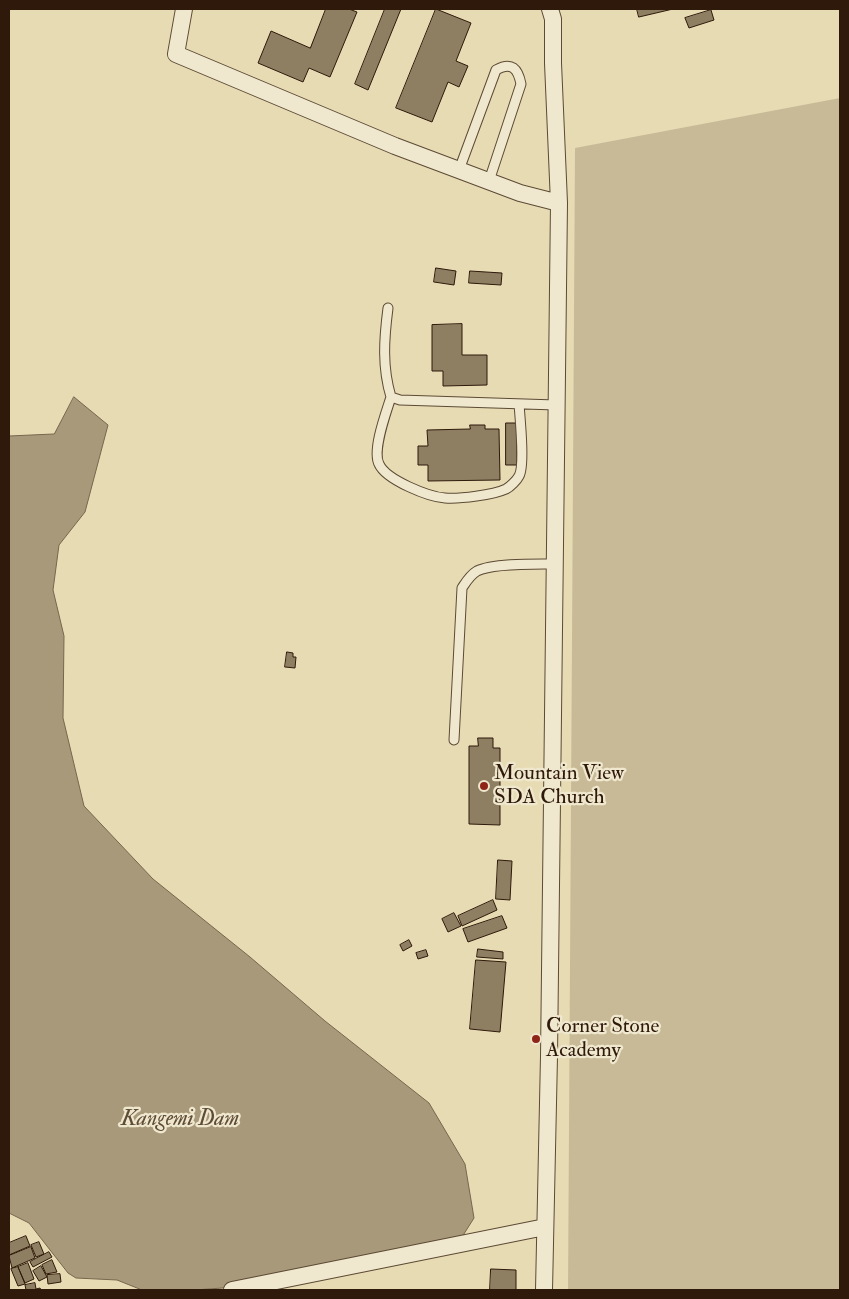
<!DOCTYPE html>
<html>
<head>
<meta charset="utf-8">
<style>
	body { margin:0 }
	#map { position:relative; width:849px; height:1299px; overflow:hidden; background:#e7dbb4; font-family:"IM FELL Double Pica",serif }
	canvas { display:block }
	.frame { position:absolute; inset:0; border:10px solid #2e190a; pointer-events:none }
</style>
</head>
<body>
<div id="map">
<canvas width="849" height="1299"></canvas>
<div class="frame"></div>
</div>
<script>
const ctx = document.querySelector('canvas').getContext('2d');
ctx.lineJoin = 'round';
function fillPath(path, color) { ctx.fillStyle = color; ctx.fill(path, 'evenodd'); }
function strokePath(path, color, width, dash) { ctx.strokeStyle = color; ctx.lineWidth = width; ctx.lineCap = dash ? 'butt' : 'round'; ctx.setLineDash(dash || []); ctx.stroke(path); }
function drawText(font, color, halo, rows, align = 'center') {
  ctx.font = font + ' "IM FELL Double Pica",serif'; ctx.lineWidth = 4.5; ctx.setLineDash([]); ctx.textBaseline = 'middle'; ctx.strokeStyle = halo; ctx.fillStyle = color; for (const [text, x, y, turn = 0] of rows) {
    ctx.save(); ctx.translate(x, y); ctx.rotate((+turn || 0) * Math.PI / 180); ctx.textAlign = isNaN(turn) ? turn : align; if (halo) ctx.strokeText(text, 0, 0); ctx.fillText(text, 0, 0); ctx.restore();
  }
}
const green = new Path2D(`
	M 840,98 L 840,1290 L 568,1290 L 575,148 Z`);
const water = new Path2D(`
	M 74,397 L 108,425 L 85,512 L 59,545 L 53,590 L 64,636 L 63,718 L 84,806 L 153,879 L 250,957 L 325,1021 L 429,1103 L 465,1164 L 474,1218 L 462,1237 L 237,1287 L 194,1290 L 142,1290 L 117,1280 L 76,1278 L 68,1273 L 29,1223 L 9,1213 L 9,436 L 54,434 Z`);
const building = new Path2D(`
	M 326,9 L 349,9 L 357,12 L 330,77 L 309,68 L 303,82 L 258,63 L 271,31 L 310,48 Z
	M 385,9 L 401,9 L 368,90 L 355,84 Z
	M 436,9 L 471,23 L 456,61 L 468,66 L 459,87 L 448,82 L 432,122 L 396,108 Z
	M 637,9 L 673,9 L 639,17 Z
	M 711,10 L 714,20 L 689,28 L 685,18 Z
	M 436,268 L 456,271 L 454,285 L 434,282 Z
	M 470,271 L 502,273 L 501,285 L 469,283 Z
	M 462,324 L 462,355 L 487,355 L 487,385 L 443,386 L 443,371 L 432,371 L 432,325 Z
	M 506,423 L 517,423 L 517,465 L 506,465 Z
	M 470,425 L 485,425 L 485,429 L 499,429 L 500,480 L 428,481 L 428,465 L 418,465 L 418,446 L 428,446 L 427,430 L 470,429 Z
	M 287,652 L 293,653 L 293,657 L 296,657 L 295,668 L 285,667 Z
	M 478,738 L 493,738 L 493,748 L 500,748 L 500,825 L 469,824 L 469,746 L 478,746 Z
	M 498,860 L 512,861 L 510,900 L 496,899 Z
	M 493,900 L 497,910 L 462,926 L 458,916 Z
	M 454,913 L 461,926 L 448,932 L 442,919 Z
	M 502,916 L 507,928 L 468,942 L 463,929 Z
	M 409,940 L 412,946 L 403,951 L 400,945 Z
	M 478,949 L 503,952 L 503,959 L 477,957 Z
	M 426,950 L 428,956 L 418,959 L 416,953 Z
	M 476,960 L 506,962 L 500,1032 L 470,1029 Z
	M 26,1236 L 30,1246 L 9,1255 L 9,1243 Z
	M 39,1242 L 44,1254 L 36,1257 L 31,1245 Z
	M 31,1247 L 35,1258 L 12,1268 L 9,1256 Z
	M 49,1252 L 52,1257 L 33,1267 L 30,1262 Z
	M 52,1260 L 57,1272 L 46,1274 L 42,1265 Z
	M 28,1263 L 34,1279 L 25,1283 L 18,1267 Z
	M 41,1266 L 47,1277 L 39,1281 L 33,1271 Z
	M 18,1267 L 25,1284 L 18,1286 L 11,1269 Z
	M 491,1269 L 516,1270 L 516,1290 L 490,1290 Z
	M 60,1274 L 61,1282 L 48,1284 L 47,1275 Z
	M 35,1283 L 36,1289 L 40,1288 L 41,1290 L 26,1290 L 25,1285 Z`);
const lane = new Path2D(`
	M 459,170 L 496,70 C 512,61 518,69 521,84 L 489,181
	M 388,308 C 384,339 382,367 391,397 L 400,400 L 556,405
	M 391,397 C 386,413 372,450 379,464 C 386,480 429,497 445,498 C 460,499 493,495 506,489 C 510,487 517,480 519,476 C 525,466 520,418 519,404
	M 454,740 L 462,588 C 466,582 470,575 477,571 C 493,563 535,564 554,564`);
const street = new Path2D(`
	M 184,9 L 176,54 L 395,146 L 520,193 L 559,203
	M 232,1290 L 545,1227
	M 544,1290 L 549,1056 L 559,203 L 553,63 L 553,19 L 550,9`);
const markers = [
	[484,786,5,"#8f2418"],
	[536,1039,5,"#8f2418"]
];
const poiNames = [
	["Mountain View",494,774],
	["SDA Church",494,798],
	["Corner Stone",546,1027],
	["Academy",546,1051]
];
const waterNames = [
	["Kangemi Dam",180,1120]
];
fillPath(green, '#c8ba97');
fillPath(water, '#a8997a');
strokePath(water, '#77664d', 1);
fillPath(building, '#8e7e62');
strokePath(building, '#2e190a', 1);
strokePath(lane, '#5c4a34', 11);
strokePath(street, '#5c4a34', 18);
strokePath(lane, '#efe8ce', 9);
strokePath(street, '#efe8ce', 16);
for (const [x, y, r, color] of markers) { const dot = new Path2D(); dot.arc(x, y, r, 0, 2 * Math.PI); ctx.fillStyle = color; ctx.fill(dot); strokePath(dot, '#efe8ce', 2); }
drawText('21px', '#2e190a', '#efe8ce', poiNames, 'left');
drawText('italic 22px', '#5f4c37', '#efe8ce', waterNames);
</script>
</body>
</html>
